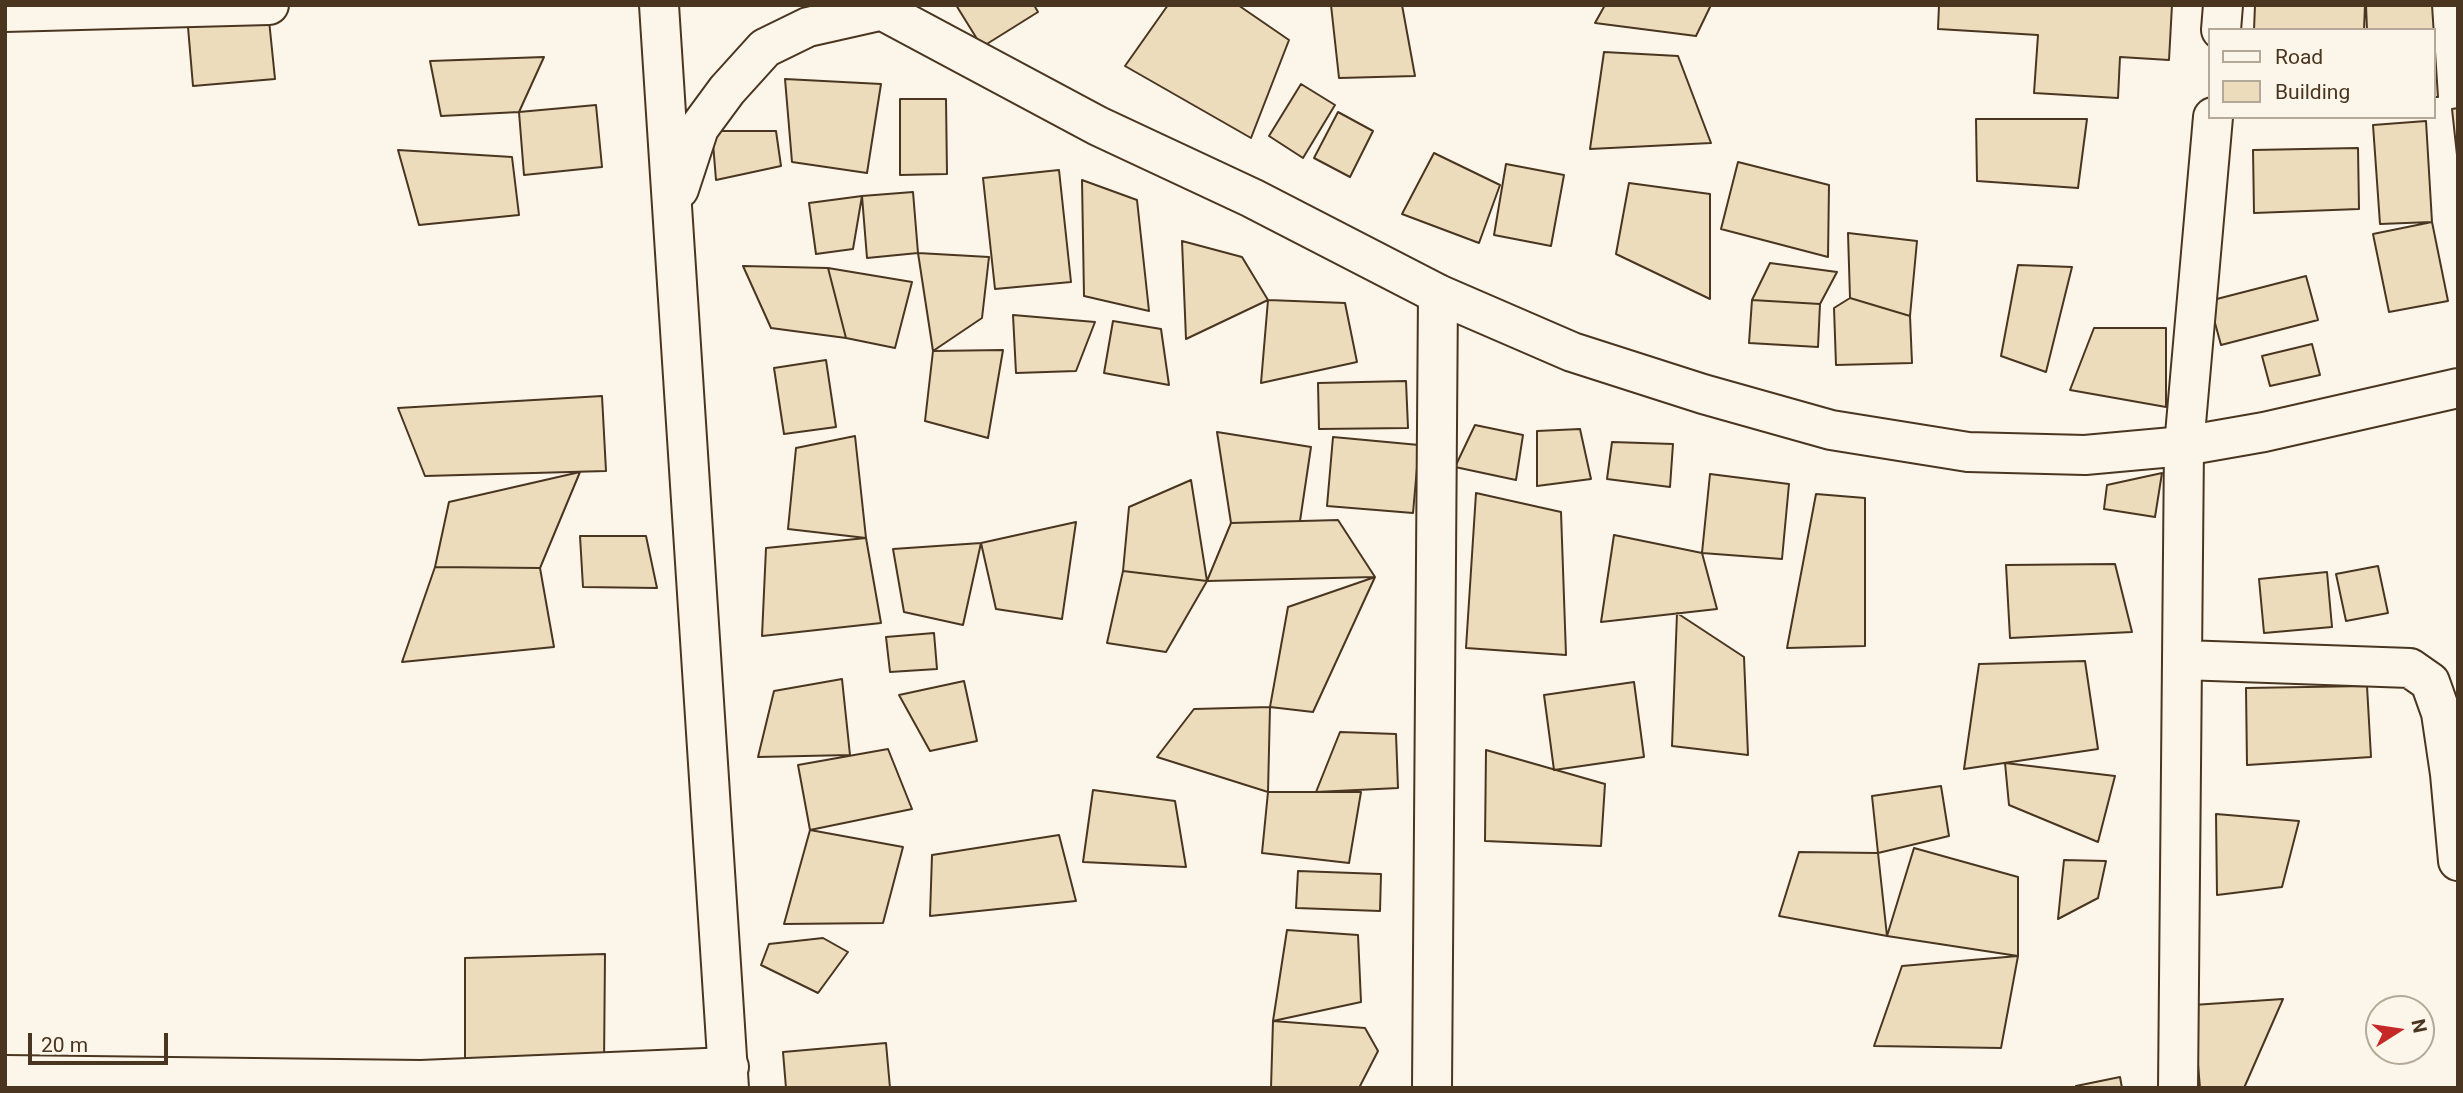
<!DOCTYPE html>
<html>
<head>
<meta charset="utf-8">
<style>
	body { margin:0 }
	#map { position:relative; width:2463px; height:1093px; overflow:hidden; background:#fbf6e9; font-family:Roboto,sans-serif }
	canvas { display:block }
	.frame { position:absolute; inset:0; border:7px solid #4a3520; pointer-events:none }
	.legend { position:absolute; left:2208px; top:28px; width:228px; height:91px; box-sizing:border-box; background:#fbf6e9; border:2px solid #b4a999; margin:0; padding:9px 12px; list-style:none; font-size:21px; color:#4a3520 }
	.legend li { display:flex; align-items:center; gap:14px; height:35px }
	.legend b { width:35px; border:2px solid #b4a999 }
	.north { position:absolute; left:2365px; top:995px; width:70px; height:70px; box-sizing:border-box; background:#fbf6e9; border:2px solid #b4a999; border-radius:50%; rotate:78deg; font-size:19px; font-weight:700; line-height:28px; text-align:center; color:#4a3520 }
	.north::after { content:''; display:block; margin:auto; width:24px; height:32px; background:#c62828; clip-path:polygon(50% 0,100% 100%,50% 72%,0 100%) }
	.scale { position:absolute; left:28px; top:1033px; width:140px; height:32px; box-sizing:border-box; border:4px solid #4a3520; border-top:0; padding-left:9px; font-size:21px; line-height:24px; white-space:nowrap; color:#4a3520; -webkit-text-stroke:5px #fbf6e9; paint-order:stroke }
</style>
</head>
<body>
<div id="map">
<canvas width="2463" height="1093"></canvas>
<div class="frame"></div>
<ul class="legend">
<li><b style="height:9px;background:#fbf6e9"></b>Road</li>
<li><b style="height:19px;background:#ecdcbc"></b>Building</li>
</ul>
<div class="north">N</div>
<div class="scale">20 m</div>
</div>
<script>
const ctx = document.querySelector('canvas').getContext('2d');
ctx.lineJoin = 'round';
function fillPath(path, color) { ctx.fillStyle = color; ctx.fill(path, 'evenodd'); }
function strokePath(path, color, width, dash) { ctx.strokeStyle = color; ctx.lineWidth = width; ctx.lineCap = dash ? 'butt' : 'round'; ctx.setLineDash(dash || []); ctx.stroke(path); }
const building = new Path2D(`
	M 956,5 L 1034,5 L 1038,12 L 982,47 Z
	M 1168,5 L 1238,5 L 1289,40 L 1251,138 L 1125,66 Z
	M 1331,5 L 1402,5 L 1415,76 L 1339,78 Z
	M 1605,5 L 1711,5 L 1696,36 L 1595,23 Z
	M 1939,5 L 2172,5 L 2169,60 L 2120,57 L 2118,98 L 2034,93 L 2038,35 L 1938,29 Z
	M 2255,5 L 2365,5 L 2364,30 L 2254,30 Z
	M 2366,5 L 2432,5 L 2438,97 L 2433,97 L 2433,30 L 2367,30 Z
	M 269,20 L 275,79 L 193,86 L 188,27 Z
	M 1604,52 L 1678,56 L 1711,143 L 1590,149 Z
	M 544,57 L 519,112 L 441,116 L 430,61 Z
	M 785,79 L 881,84 L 867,173 L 792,162 Z
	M 1301,84 L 1335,105 L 1303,158 L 1269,136 Z
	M 900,99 L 946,99 L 947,174 L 900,175 Z
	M 596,105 L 602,167 L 524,175 L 519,112 Z
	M 2458,108 L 2458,154 L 2457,155 L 2452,109 Z
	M 1338,112 L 1373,131 L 1350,177 L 1314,158 Z
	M 1976,119 L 2087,119 L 2078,188 L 1977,181 Z
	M 2426,121 L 2432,222 L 2380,224 L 2373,125 Z
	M 712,131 L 776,131 L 781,166 L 716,180 Z
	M 2358,148 L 2359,209 L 2254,213 L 2253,150 Z
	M 398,150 L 512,157 L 519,215 L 419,225 Z
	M 1434,153 L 1500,185 L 1479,243 L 1402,214 Z
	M 1738,162 L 1829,185 L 1828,257 L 1721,229 Z
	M 1506,164 L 1564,175 L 1551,246 L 1494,235 Z
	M 1059,170 L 1071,282 L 995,289 L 983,178 Z
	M 1082,180 L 1137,200 L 1149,311 L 1084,296 Z
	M 1629,183 L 1710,194 L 1710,299 L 1616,254 Z
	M 913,192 L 918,253 L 867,258 L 862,196 Z
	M 862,196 L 853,249 L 816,254 L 809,203 Z
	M 2432,222 L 2448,301 L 2389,312 L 2373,234 Z
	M 1848,233 L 1917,241 L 1910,316 L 1850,298 Z
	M 1182,241 L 1242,257 L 1268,300 L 1186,339 Z
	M 918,253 L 989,257 L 982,318 L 933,351 Z
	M 1770,263 L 1837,272 L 1820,304 L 1752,300 Z
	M 2018,265 L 2072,267 L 2046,372 L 2001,356 Z
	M 743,266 L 828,268 L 846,338 L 771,328 Z
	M 828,268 L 912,282 L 895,348 L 846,338 Z
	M 2306,276 L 2318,320 L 2221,345 L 2209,301 Z
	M 1850,298 L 1910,316 L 1912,363 L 1836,365 L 1834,308 Z
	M 1268,300 L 1345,303 L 1357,362 L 1261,383 Z
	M 1752,300 L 1820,304 L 1818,347 L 1749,343 Z
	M 1013,315 L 1095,322 L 1076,371 L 1016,373 Z
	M 1113,321 L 1161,329 L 1169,385 L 1104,373 Z
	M 2094,328 L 2166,328 L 2166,407 L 2070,390 Z
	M 2312,344 L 2320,375 L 2270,386 L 2262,356 Z
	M 1003,350 L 988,438 L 925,421 L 933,351 Z
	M 826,360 L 836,427 L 784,434 L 774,368 Z
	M 1406,381 L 1408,428 L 1319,429 L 1318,383 Z
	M 602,396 L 606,471 L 425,476 L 398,408 Z
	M 1475,425 L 1523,435 L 1516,480 L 1455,467 Z
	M 1580,429 L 1591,479 L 1537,486 L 1537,431 Z
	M 1217,432 L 1311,447 L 1300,521 L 1231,523 Z
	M 855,436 L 866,538 L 788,529 L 796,448 Z
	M 1333,437 L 1419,445 L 1413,513 L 1327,506 Z
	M 1612,442 L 1673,444 L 1670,487 L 1607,479 Z
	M 580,472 L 540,568 L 435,567 L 449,502 Z
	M 2162,473 L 2155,517 L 2104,509 L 2107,485 Z
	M 1710,474 L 1789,484 L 1782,559 L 1702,553 Z
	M 1191,480 L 1207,581 L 1123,571 L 1129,507 Z
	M 1476,493 L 1561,512 L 1566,655 L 1466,648 Z
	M 1816,494 L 1865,498 L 1865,646 L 1787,648 Z
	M 1338,520 L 1375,577 L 1207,581 L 1231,523 Z
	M 1076,522 L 1062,619 L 996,609 L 981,543 Z
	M 1614,535 L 1702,553 L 1717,609 L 1601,622 Z
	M 580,536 L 646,536 L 657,588 L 583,587 Z
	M 866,538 L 881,623 L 762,636 L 766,548 Z
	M 981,543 L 963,625 L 904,612 L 893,549 Z
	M 2115,564 L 2132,632 L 2010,638 L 2006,565 Z
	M 2378,566 L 2388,613 L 2346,621 L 2336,574 Z
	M 435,567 L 540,568 L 554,647 L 402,662 Z
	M 1123,571 L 1207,581 L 1166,652 L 1107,643 Z
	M 2327,572 L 2332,627 L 2264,633 L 2259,579 Z
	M 1375,577 L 1313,712 L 1270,707 L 1288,607 Z
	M 1677,613 L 1744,657 L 1748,755 L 1672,746 Z
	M 934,633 L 937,669 L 890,672 L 886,637 Z
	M 2085,661 L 2098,749 L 1964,769 L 1979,664 Z
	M 842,679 L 850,755 L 758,757 L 774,691 Z
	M 964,681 L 977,741 L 930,751 L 899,695 Z
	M 1634,682 L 1644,757 L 1554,770 L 1544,695 Z
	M 2367,686 L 2371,757 L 2247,765 L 2246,688 Z
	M 1270,707 L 1268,792 L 1157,757 L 1194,709 Z
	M 1340,732 L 1396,734 L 1398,788 L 1316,792 Z
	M 888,749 L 912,809 L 810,830 L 798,765 Z
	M 1486,750 L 1605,784 L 1601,846 L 1485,841 Z
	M 2005,763 L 2115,776 L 2098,842 L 2009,805 Z
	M 1941,786 L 1949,836 L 1878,853 L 1872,796 Z
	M 1093,790 L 1175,801 L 1186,867 L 1083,862 Z
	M 1268,792 L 1361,792 L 1349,863 L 1262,853 Z
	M 2216,814 L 2299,821 L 2282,887 L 2217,895 Z
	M 810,830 L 903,847 L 883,923 L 784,924 Z
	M 1059,835 L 1076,901 L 930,916 L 932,855 Z
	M 1914,848 L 2018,877 L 2018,956 L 1887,936 Z
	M 1799,852 L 1878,853 L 1887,936 L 1779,916 Z
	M 2064,860 L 2106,861 L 2098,898 L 2058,919 Z
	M 1298,871 L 1381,874 L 1380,911 L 1296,908 Z
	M 1287,930 L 1358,935 L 1361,1002 L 1273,1021 Z
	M 823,938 L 848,952 L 818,993 L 761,965 L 769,944 Z
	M 605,954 L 604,1065 L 465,1071 L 465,958 Z
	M 2018,956 L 2001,1048 L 1874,1046 L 1902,966 Z
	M 2283,999 L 2244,1088 L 2200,1088 L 2193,1005 Z
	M 1273,1021 L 1365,1028 L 1378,1051 L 1359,1088 L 1271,1088 Z
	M 886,1043 L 890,1088 L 786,1088 L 783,1052 Z
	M 2120,1077 L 2122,1088 L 2077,1088 L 2076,1086 Z`);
const minor = new Path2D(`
	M 5,12 L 269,5
	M 2221,30 L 2223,5
	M 2183,660 L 2410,668 L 2430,682 L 2441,713 L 2450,774 L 2458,861
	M 5,1075 L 421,1080 L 729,1067
	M 1432,1088 L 1438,294
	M 2178,1088 L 2184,446 L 2213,117`);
const secondary = new Path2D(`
	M 659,5 L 729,1088
	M 872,5 L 1098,126 L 1252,198 L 1438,294 L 1572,352 L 1703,394 L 1831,430 L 1968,452 L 2085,455 L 2184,446 L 2264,432 L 2458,388
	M 679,189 L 699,128 L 727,90 L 765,48 L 808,27 L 879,11`);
fillPath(building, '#ecdcbc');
strokePath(building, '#4a3520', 2);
strokePath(minor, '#4a3520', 42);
strokePath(secondary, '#4a3520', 42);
strokePath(minor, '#fbf6e9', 38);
strokePath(secondary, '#fbf6e9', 38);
</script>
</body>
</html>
